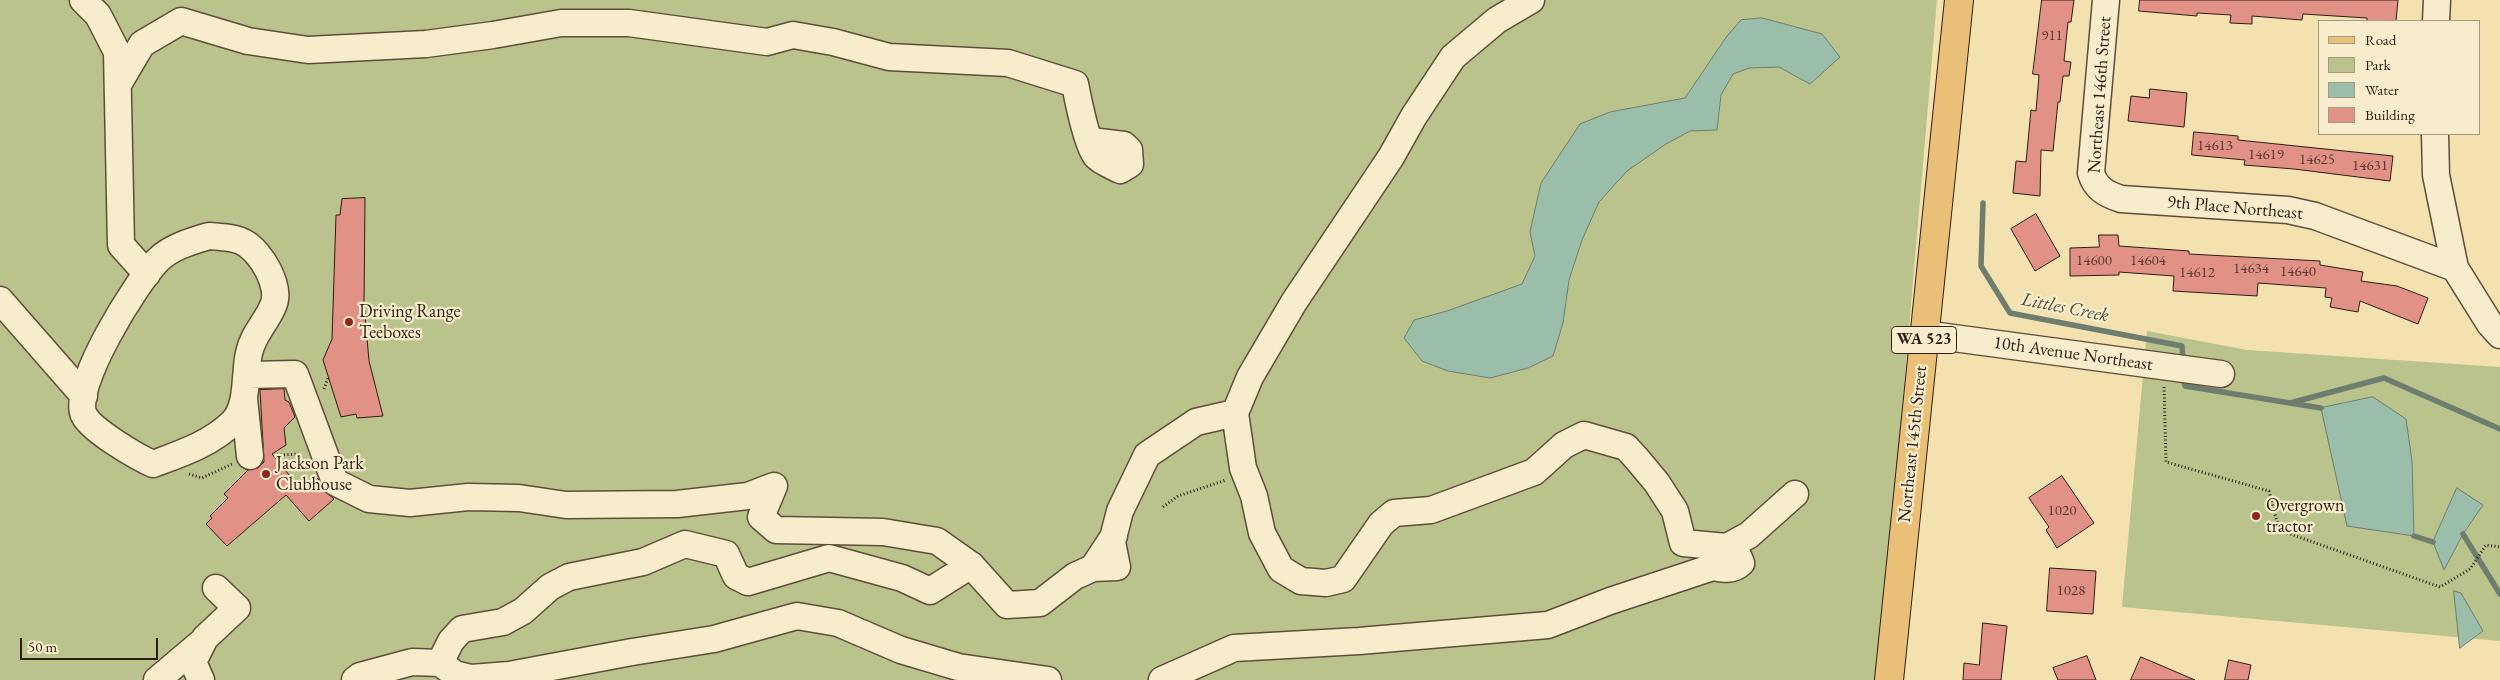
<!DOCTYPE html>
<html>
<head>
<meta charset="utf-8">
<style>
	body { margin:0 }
	#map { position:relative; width:2500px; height:680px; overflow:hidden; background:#f3e1b0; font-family:"EB Garamond",serif }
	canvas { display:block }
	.legend { position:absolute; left:2318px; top:20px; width:162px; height:115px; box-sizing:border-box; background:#f7eccc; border:1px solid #a69982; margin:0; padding:6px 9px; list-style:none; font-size:15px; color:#2d1c14 }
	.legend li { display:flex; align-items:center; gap:10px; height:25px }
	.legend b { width:25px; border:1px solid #a69982 }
	.scale { position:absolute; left:20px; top:638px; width:138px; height:22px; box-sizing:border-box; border:2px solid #2d1c14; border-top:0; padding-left:6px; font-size:15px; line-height:18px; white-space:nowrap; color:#2d1c14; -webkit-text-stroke:4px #f7eccc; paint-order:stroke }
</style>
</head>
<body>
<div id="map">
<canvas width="2500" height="680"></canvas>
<ul class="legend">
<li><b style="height:6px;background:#eac078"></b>Road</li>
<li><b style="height:14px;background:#bac38c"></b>Park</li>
<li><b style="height:14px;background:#9bbeab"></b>Water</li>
<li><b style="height:14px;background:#e29187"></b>Building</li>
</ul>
<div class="scale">50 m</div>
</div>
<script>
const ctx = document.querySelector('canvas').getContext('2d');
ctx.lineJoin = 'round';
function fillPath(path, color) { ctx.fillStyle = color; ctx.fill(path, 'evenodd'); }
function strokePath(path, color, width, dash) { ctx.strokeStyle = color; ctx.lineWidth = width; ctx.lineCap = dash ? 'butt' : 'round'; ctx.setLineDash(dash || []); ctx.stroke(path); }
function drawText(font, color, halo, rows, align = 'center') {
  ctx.font = font + ' "EB Garamond",serif'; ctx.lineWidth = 4.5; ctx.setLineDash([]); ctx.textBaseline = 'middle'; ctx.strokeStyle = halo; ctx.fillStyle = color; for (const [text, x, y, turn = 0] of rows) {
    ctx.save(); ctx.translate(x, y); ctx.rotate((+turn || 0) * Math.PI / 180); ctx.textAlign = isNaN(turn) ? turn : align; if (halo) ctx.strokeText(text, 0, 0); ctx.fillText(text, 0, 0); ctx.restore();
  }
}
const green = new Path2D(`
	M 0,0 L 1937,0 L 1879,680 L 0,680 Z
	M 2147,331 L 2247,350 L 2500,367 L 2500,641 L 2122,607 Z`);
const water = new Path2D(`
	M 1762,18 L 1822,34 L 1840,57 L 1810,84 L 1779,67 L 1749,68 L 1733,74 L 1721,95 L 1717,130 L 1690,131 L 1666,144 L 1627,171 L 1599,202 L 1582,240 L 1569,280 L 1563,323 L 1553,356 L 1528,368 L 1490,378 L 1448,371 L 1422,361 L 1404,338 L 1414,320 L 1447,311 L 1522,284 L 1535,256 L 1530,232 L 1541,183 L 1580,124 L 1610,112 L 1685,98 L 1727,36 L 1741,20 Z
	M 2373,397 L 2406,419 L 2412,461 L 2414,536 L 2347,526 L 2321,408 Z
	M 2457,488 L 2483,505 L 2463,534 L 2444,570 L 2433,542 Z
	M 2454,591 L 2461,593 L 2483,631 L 2460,648 Z`);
const stream = new Path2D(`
	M 1983,203 L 1981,266 L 2010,313 L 2182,346 L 2183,361
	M 2184,381 L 2185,386 L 2321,408
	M 2290,403 L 2384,378 L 2500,429
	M 2463,534 L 2500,594
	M 2414,536 L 2433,542`);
const building = new Path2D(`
	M 2042,0 L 2074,0 L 2071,22 L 2068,22 L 2064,61 L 2071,62 L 2069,76 L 2063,76 L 2060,102 L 2058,102 L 2053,151 L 2041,150 L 2040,196 L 2013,193 L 2016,161 L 2026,162 L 2031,110 L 2036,111 L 2039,75 L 2033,74 Z
	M 2140,0 L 2398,0 L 2396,21 L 2367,21 L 2367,18 L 2303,14 L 2302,20 L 2252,16 L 2252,24 L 2230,23 L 2231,15 L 2197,13 L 2197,16 L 2139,11 Z
	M 2150,89 L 2187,93 L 2184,127 L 2128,121 L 2131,96 L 2149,98 Z
	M 2194,132 L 2238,136 L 2238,140 L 2393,156 L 2390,181 L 2294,169 L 2244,165 L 2245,160 L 2192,155 Z
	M 365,198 L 364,304 L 369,361 L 383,416 L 357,418 L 356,414 L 341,417 L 323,360 L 332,339 L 336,215 L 340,215 L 342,199 Z
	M 2036,214 L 2060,256 L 2035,271 L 2011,229 Z
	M 2099,235 L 2118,235 L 2119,246 L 2189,251 L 2189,254 L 2320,261 L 2320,265 L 2363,272 L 2361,281 L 2397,286 L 2428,298 L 2418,324 L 2360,301 L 2358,312 L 2330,307 L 2332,298 L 2325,297 L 2326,288 L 2258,283 L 2257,296 L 2173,291 L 2174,276 L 2119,272 L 2119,275 L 2070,276 L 2070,248 L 2099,247 Z
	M 284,389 L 285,400 L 289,402 L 295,417 L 284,428 L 286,445 L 272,454 L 303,492 L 318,478 L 321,488 L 334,499 L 309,521 L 286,495 L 227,546 L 206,524 L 212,518 L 210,516 L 228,498 L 224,494 L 248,470 L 258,468 L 264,462 L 260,390 Z
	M 2062,476 L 2094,523 L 2057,548 L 2046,530 L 2049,527 L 2029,498 Z
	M 2050,568 L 2096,571 L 2093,614 L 2047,611 Z
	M 1983,623 L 2007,626 L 2001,680 L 1963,680 L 1964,663 L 1979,665 Z
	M 2087,656 L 2096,680 L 2058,680 L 2053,668 Z
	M 2141,657 L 2195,680 L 2131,680 Z
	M 2229,660 L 2251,665 L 2248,680 L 2225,680 Z`);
const path = new Path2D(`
	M 2164,387 L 2166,462 L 2269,491 L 2279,530 L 2440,587 L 2470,569 L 2486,545 L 2500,547
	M 324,389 L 328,378
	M 277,455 L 301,454
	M 189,474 L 202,478 L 232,464
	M 1163,507 L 1178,496 L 1226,480`);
const minor = new Path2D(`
	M 83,0 L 98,15 L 117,52 L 121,245 L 147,274
	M 2106,0 L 2091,173 C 2096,189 2106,194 2121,199 L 2288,210 L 2315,216 L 2455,268
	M 2436,21 L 2437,0
	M 119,83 L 142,44 L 181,21 L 248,41 L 308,50 L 426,44 L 493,35 L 561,23 L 629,23 L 767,42 L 793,35 L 833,42 L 889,57 L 1008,63 L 1075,84 C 1078,100 1087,144 1096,156 C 1101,162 1113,166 1120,170 L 1130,164 L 1129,150 L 1124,145 L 1091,141
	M 2435,134 L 2436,175 L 2455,268 L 2490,324 L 2500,335
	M 209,236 C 219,237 234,237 243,242 C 261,251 282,287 273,306 C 266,323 253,334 249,353 C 244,374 249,405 233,422 C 211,444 180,454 153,464 C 137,457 91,430 84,415 C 70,388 137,281 158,260 C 171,247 192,241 209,236 Z
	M 0,300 L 84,396
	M 1924,334 L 2221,374
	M 247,375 L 295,374 L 335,482 L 369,499 L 410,503 L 468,497 L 519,498 L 566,505 L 677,504 L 748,496 L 774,486 L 761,517 L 776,530 L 883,532 L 937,541 L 971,565 L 1007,605 L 1040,603 L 1075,576 L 1093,568 L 1114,536
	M 244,399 L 250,456
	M 1727,547 L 1749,535 L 1795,494
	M 1093,568 L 1117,567 L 1112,542 L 1120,511 L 1147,455 L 1196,422 L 1235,413
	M 440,663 L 451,641 L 462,629 L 503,622 L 523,611 L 550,587 L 569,577 L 643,562 L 685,544 L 726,554 L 736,576 L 748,582 L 829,558 L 902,578 L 930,591 L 971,565
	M 157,680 L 202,642
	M 201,680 L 193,662 L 205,638 L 237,608 L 216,588
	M 355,680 L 360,676 L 412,662 L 440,663 L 455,674 L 471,678 L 509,675 L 632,652 L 714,639 L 797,616 L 838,623 L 901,650 L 958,667 L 1048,680
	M 1162,680 L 1234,648 L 1359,641 L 1548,625 L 1610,601 L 1713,567 C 1723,569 1733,571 1741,563 L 1737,553 L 1727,547 L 1683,543 L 1675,511 L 1657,483 L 1637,459 L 1626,447 L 1584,435 L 1564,445 L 1534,472 L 1431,510 L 1394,513 L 1381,524 L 1343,579 L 1326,583 L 1301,581 L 1281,569 L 1262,533 L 1254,496 L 1243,468 L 1235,413 L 1250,377 L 1294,302 L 1391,157 L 1414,116 L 1453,57 L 1497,20 L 1531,0`);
const major = new Path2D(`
	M 1889,680 L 1959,0`);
const markers = [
	[349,322,5,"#8f2418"],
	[266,474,5,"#8f2418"],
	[2256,516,5,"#8f2418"]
];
const numberNames = [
	["911",2052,36],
	["14613",2215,146],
	["14619",2266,155],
	["14625",2317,160],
	["14631",2370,166],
	["14600",2094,261],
	["14604",2148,261],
	["14634",2251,269],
	["14640",2298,272],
	["14612",2197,273],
	["1020",2062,511],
	["1028",2071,591]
];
const shields = [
	[1924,340,65]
];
const shieldNames = [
	["WA 523",1924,340]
];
const streetNames = [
	["Northeast 146th Street",2100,95,-86],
	["9th Place Northeast",2235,208,5],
	["10th Avenue Northeast",2073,354,8],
	["Northeast 145th Street",1913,444,-84]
];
const poiNames = [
	["Driving Range",359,312],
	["Teeboxes",359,333],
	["Jackson Park",276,464],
	["Clubhouse",276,485],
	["Overgrown",2266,506],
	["tractor",2266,527]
];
const waterNames = [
	["Littles Creek",2065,308,11]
];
fillPath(green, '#bac38c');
fillPath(water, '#9bbeab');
strokePath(water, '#6f7d6f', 1);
strokePath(stream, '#6f7d6f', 5.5);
fillPath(building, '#e29187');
strokePath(building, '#2d1c14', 1);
strokePath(minor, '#5e4d3b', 29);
strokePath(major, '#2d1c14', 30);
strokePath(path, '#2d1c14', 3, [1, 2.5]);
strokePath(minor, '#f7eccc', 26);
strokePath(major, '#eac078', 28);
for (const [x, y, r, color] of markers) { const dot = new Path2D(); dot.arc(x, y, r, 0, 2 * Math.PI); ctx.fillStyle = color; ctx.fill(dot); strokePath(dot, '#f7eccc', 2); }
drawText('15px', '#5a3931', null, numberNames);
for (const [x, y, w] of shields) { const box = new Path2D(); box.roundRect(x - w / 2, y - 13.5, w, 27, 4); ctx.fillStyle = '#f7eccc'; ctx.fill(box); strokePath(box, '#2d1c14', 1); }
drawText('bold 16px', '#2d1c14', null, shieldNames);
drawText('18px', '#2d1c14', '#f7eccc', streetNames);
drawText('18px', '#2d1c14', '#f7eccc', poiNames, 'left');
drawText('italic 19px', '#4e4d41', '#f7eccc', waterNames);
</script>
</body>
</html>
